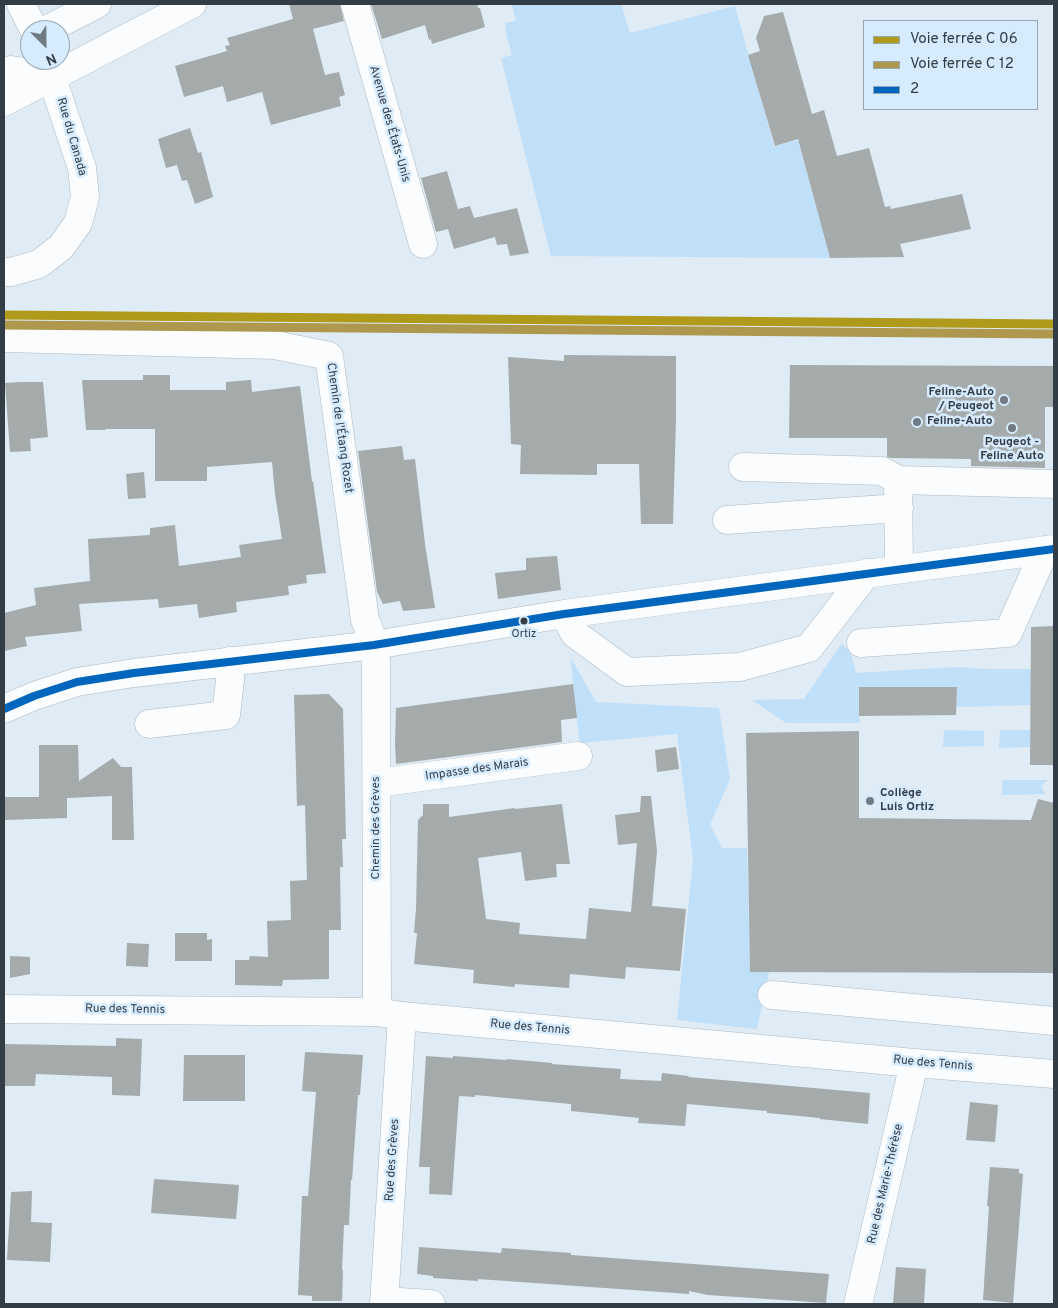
<!DOCTYPE html>
<html>
<head>
<meta charset="utf-8">
<style>
	body { margin:0 }
	#map { position:relative; width:1058px; height:1308px; overflow:hidden; background:#dfebf5; font-family:Overpass,sans-serif }
	canvas { display:block }
	.frame { position:absolute; inset:0; border:5px solid #333d46; pointer-events:none }
	.legend { position:absolute; left:863px; top:20px; width:175px; height:90px; box-sizing:border-box; background:#d6ecfe; border:1px solid #95a6b4; margin:0; padding:6px 9px; list-style:none; font-size:15px; color:#333d46 }
	.legend li { display:flex; align-items:center; gap:10px; height:25px }
	.legend b { width:25px; border:1px solid #95a6b4 }
	.north { position:absolute; left:20px; top:20px; width:50px; height:50px; box-sizing:border-box; background:#d6ecfe; border:1px solid #95a6b4; border-radius:50%; rotate:157deg; font-size:14px; font-weight:700; line-height:20px; text-align:center; color:#333d46 }
	.north::after { content:''; display:block; margin:auto; width:18px; height:22px; background:#6f7a83; clip-path:polygon(50% 0,100% 100%,50% 72%,0 100%) }
</style>
</head>
<body>
<div id="map">
<canvas width="1058" height="1308"></canvas>
<div class="frame"></div>
<ul class="legend">
<li><b style="height:6px;background:#af9a1c"></b>Voie ferrée C 06</li>
<li><b style="height:6px;background:#ad984d"></b>Voie ferrée C 12</li>
<li><b style="height:6px;background:#0065bd"></b>2</li>
</ul>
<div class="north">N</div>
</div>
<script>
const ctx = document.querySelector('canvas').getContext('2d');
ctx.lineJoin = 'round';
function fillPath(path, color) { ctx.fillStyle = color; ctx.fill(path, 'evenodd'); }
function strokePath(path, color, width, dash) { ctx.strokeStyle = color; ctx.lineWidth = width; ctx.lineCap = dash ? 'butt' : 'round'; ctx.setLineDash(dash || []); ctx.stroke(path); }
function drawText(font, color, halo, rows, align = 'center') {
  ctx.font = font + ' Overpass,sans-serif'; ctx.lineWidth = 5; ctx.setLineDash([]); ctx.textBaseline = 'middle'; ctx.strokeStyle = halo; ctx.fillStyle = color; for (const [text, x, y, turn = 0] of rows) {
    ctx.save(); ctx.translate(x, y); ctx.rotate((+turn || 0) * Math.PI / 180); ctx.textAlign = isNaN(turn) ? turn : align; if (halo) ctx.strokeText(text, 0, 0); ctx.fillText(text, 0, 0); ctx.restore();
  }
}
const green = new Path2D(`
	M 512,4 L 621,4 L 630,33 L 735,6 L 774,146 L 798,140 L 830,258 L 551,256 L 501,58 L 512,55 L 507,37 L 505,23 L 516,21 Z
	M 841,644 L 850,650 L 856,673 L 958,667 L 985,669 L 1031,669 L 1031,705 L 956,707 L 957,687 L 859,688 L 859,716 L 860,723 L 786,723 L 752,700 L 804,699 Z
	M 571,658 L 596,702 L 719,708 L 730,779 L 710,825 L 722,848 L 747,848 L 750,972 L 769,972 L 757,1029 L 677,1020 L 693,859 L 677,734 L 580,743 L 574,699 Z
	M 944,730 L 984,731 L 984,746 L 943,747 Z
	M 1000,730 L 1030,730 L 1030,747 L 999,748 Z
	M 1002,780 L 1048,780 L 1041,786 L 1045,794 L 1002,795 Z`);
const building = new Path2D(`
	M 289,4 L 340,4 L 344,21 L 313,29 L 325,75 L 339,72 L 345,95 L 339,97 L 341,106 L 271,125 L 262,92 L 227,102 L 223,86 L 184,97 L 175,66 L 227,51 L 225,46 L 230,45 L 227,38 L 293,19 Z
	M 371,4 L 477,4 L 478,8 L 480,8 L 485,27 L 432,44 L 431,39 L 429,40 L 425,25 L 382,39 Z
	M 783,12 L 812,114 L 824,110 L 837,156 L 869,148 L 885,207 L 890,206 L 891,209 L 962,194 L 971,229 L 900,244 L 904,257 L 830,258 L 798,139 L 775,146 L 748,55 L 760,51 L 756,38 L 764,16 Z
	M 190,128 L 198,153 L 201,152 L 213,197 L 195,204 L 187,180 L 182,181 L 177,165 L 166,168 L 158,139 Z
	M 447,171 L 458,209 L 470,206 L 474,218 L 517,208 L 529,253 L 510,256 L 507,244 L 497,245 L 495,237 L 454,249 L 448,229 L 436,232 L 421,178 Z
	M 564,355 L 676,356 L 676,418 L 673,524 L 641,524 L 639,464 L 597,464 L 597,475 L 520,474 L 521,445 L 511,444 L 508,357 L 564,361 Z
	M 790,365 L 1054,366 L 1054,407 L 1045,407 L 1045,468 L 971,466 L 971,459 L 891,458 L 887,457 L 887,438 L 789,438 Z
	M 143,375 L 170,375 L 170,390 L 226,390 L 226,382 L 251,380 L 252,392 L 300,386 L 312,482 L 313,481 L 326,573 L 306,575 L 307,583 L 288,586 L 289,595 L 236,602 L 237,612 L 199,618 L 197,604 L 159,608 L 158,599 L 79,604 L 82,631 L 25,637 L 27,646 L 4,651 L 4,613 L 36,605 L 34,588 L 90,581 L 88,539 L 150,535 L 150,528 L 175,525 L 179,566 L 241,557 L 239,545 L 282,539 L 275,494 L 272,462 L 207,467 L 207,481 L 155,481 L 155,429 L 105,429 L 106,430 L 86,430 L 82,380 L 143,380 Z
	M 20,382 L 43,382 L 48,437 L 30,439 L 31,451 L 10,452 L 5,383 Z
	M 402,446 L 404,460 L 415,459 L 425,544 L 435,608 L 403,611 L 400,601 L 383,604 L 377,592 L 358,451 Z
	M 144,472 L 146,498 L 128,499 L 126,474 Z
	M 557,556 L 561,590 L 498,599 L 495,573 L 526,570 L 526,558 Z
	M 1054,626 L 1054,765 L 1030,765 L 1031,627 Z
	M 573,684 L 577,718 L 561,720 L 562,742 L 396,764 L 395,744 L 396,708 Z
	M 859,687 L 957,687 L 956,715 L 859,716 Z
	M 329,694 L 343,709 L 346,839 L 342,839 L 343,867 L 340,867 L 341,930 L 329,930 L 329,979 L 283,980 L 282,986 L 235,985 L 235,960 L 249,960 L 250,956 L 268,957 L 267,921 L 291,920 L 290,881 L 307,880 L 305,805 L 297,806 L 294,695 Z
	M 859,731 L 859,818 L 1031,820 L 1038,799 L 1054,803 L 1054,973 L 750,972 L 746,733 Z
	M 39,745 L 78,745 L 79,781 L 113,758 L 121,767 L 132,767 L 134,840 L 112,840 L 112,796 L 67,798 L 67,818 L 4,820 L 4,797 L 39,797 Z
	M 676,747 L 679,769 L 657,772 L 655,750 Z
	M 641,796 L 651,796 L 657,851 L 652,906 L 686,909 L 680,971 L 626,967 L 625,979 L 570,974 L 569,988 L 515,984 L 514,987 L 473,983 L 474,970 L 414,964 L 417,933 L 414,933 L 416,909 L 418,820 L 423,815 L 423,804 L 449,804 L 449,817 L 515,808 L 515,809 L 562,804 L 570,864 L 556,864 L 557,877 L 525,881 L 521,852 L 478,858 L 486,919 L 520,923 L 519,934 L 586,939 L 589,908 L 631,912 L 637,843 L 618,845 L 615,815 L 640,812 Z
	M 175,933 L 207,933 L 207,940 L 212,939 L 212,961 L 175,961 Z
	M 127,943 L 149,944 L 148,967 L 126,966 Z
	M 10,956 L 30,957 L 30,974 L 10,978 Z
	M 116,1038 L 142,1039 L 140,1096 L 112,1095 L 112,1077 L 36,1074 L 35,1086 L 4,1086 L 5,1044 L 116,1046 Z
	M 305,1052 L 363,1055 L 360,1095 L 358,1095 L 352,1180 L 351,1179 L 349,1225 L 344,1225 L 342,1270 L 343,1270 L 342,1301 L 312,1301 L 312,1296 L 298,1295 L 302,1196 L 308,1196 L 316,1092 L 302,1091 Z
	M 184,1055 L 245,1055 L 245,1101 L 183,1101 Z
	M 426,1056 L 453,1058 L 453,1056 L 506,1060 L 507,1059 L 552,1063 L 552,1064 L 621,1069 L 620,1079 L 661,1081 L 662,1073 L 689,1076 L 688,1077 L 870,1093 L 868,1124 L 820,1119 L 820,1118 L 767,1113 L 767,1111 L 687,1104 L 685,1126 L 638,1123 L 639,1118 L 571,1111 L 571,1104 L 475,1095 L 475,1097 L 459,1096 L 452,1195 L 429,1194 L 430,1167 L 419,1167 Z
	M 970,1102 L 998,1105 L 995,1142 L 966,1140 Z
	M 990,1167 L 1019,1169 L 1019,1173 L 1023,1174 L 1013,1303 L 983,1300 L 989,1206 L 987,1206 L 988,1195 Z
	M 154,1179 L 239,1185 L 236,1219 L 151,1213 Z
	M 32,1191 L 31,1222 L 52,1223 L 50,1262 L 7,1260 L 11,1192 Z
	M 419,1247 L 501,1253 L 502,1248 L 571,1253 L 571,1255 L 829,1274 L 826,1303 L 708,1295 L 689,1291 L 689,1294 L 478,1279 L 478,1281 L 433,1278 L 433,1276 L 417,1274 Z
	M 896,1267 L 926,1269 L 924,1304 L 893,1304 Z`);
const minor = new Path2D(`
	M 21,4 L 34,30
	M 355,4 L 423,244
	M 46,30 L 97,4
	M 4,73 L 11,70 L 53,77
	M 4,272 L 11,272 L 39,264 L 61,247 L 78,223 L 85,197 L 82,168 L 46,60
	M 4,338 L 275,345 L 329,356 L 365,620 L 370,632 L 376,660 L 377,1012
	M 743,467 L 882,471 L 898,480
	M 727,520 L 899,508
	M 899,569 L 898,480 L 1054,484
	M 564,614 L 575,634 L 627,672 L 740,667 L 809,648 L 867,573
	M 861,643 L 1008,633 L 1045,550
	M 4,709 L 34,696 L 77,682 L 134,673 L 374,645 L 564,614 L 1054,549
	M 149,724 L 226,715 L 230,680 L 229,661
	M 377,783 L 578,756
	M 772,995 L 1054,1021
	M 4,1009 L 377,1012 L 402,1016 L 914,1063 L 1054,1074
	M 384,1301 L 431,1304
	M 384,1304 L 402,1016
	M 858,1304 L 914,1063`);
const major = new Path2D(`
	M 4,102 L 192,4`);
const bus1 = new Path2D(`
	M 4,709 L 34,696 L 77,682 L 134,673 L 374,645 L 564,614 L 1054,549`);
const rail1 = new Path2D(`
	M 4,315 L 1054,324`);
const rail2 = new Path2D(`
	M 4,325 L 1054,334`);
const markers = [
	[1004,400,5,"#6f7a83"],
	[917,422,5,"#6f7a83"],
	[1012,428,5,"#6f7a83"],
	[524,621,4.5,"#333d46"],
	[870,801,5,"#6f7a83"]
];
const busNames = [
	["Ortiz",524,635]
];
const streetNames = [
	["Avenue des États-Unis",389,124,74],
	["Rue du Canada",71,137,74],
	["Chemin de l'Étang Rozet",339,428,82],
	["Impasse des Marais",477,770,-8],
	["Chemin des Grèves",377,828,-90],
	["Rue des Tennis",125,1010,1],
	["Rue des Tennis",530,1028,5],
	["Rue des Tennis",933,1064,5],
	["Rue des Grèves",393,1160,-86],
	["Rue des Marie-Thérèse",886,1184,-77]
];
const poiNames = [
	["Feline-Auto",994,393,"right"],
	["/ Peugeot",994,407,"right"],
	["Feline-Auto",927,422],
	["Peugeot -",1012,443,"center"],
	["Feline Auto",1012,457,"center"],
	["Collège",880,794],
	["Luis Ortiz",880,808]
];
fillPath(green, '#c0dff9');
fillPath(building, '#a4abaa');
strokePath(minor, '#aeb8c0', 29);
strokePath(major, '#aeb8c0', 29);
strokePath(minor, '#fafcfe', 28);
strokePath(major, '#fafcfe', 28);
strokePath(bus1, '#0065bd', 8);
strokePath(rail1, '#af9a1c', 9);
strokePath(rail2, '#ad984d', 9);
for (const [x, y, r, color] of markers) { const dot = new Path2D(); dot.arc(x, y, r, 0, 2 * Math.PI); ctx.fillStyle = color; ctx.fill(dot); strokePath(dot, '#d6ecfe', 2); }
drawText('11px', '#333d46', '#d6ecfe', busNames);
drawText('12px', '#333d46', '#d6ecfe', streetNames);
drawText('bold 12px', '#333d46', '#d6ecfe', poiNames, 'left');
</script>
</body>
</html>
